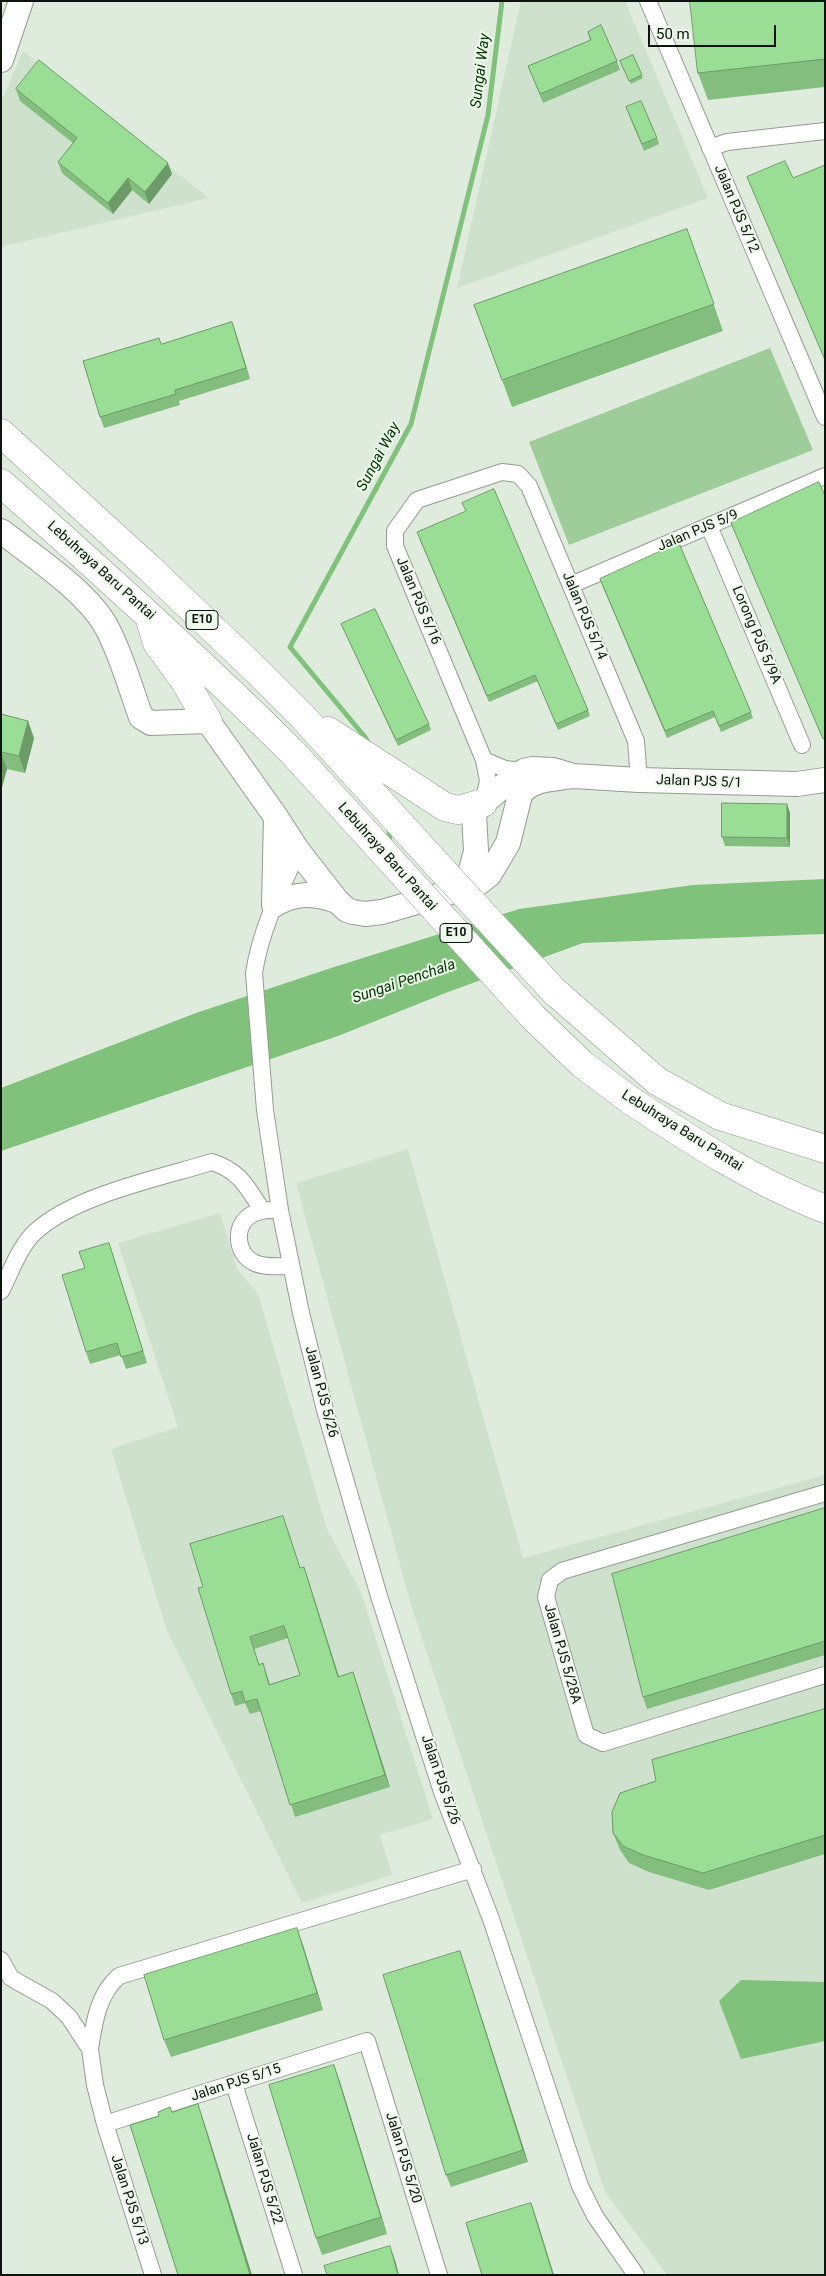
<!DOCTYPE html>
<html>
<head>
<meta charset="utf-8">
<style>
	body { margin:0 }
	#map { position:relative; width:826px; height:2276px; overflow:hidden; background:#dfecdd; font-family:Roboto,sans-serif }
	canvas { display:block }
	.frame { position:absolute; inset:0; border:2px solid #0f130f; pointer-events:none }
	.scale { position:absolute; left:648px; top:25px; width:128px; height:22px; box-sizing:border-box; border:2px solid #0f130f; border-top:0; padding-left:6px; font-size:15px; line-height:18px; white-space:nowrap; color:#0f130f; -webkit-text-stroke:4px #ecf9ea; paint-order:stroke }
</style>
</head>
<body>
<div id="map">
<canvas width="826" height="2276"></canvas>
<div class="frame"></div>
<div class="scale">50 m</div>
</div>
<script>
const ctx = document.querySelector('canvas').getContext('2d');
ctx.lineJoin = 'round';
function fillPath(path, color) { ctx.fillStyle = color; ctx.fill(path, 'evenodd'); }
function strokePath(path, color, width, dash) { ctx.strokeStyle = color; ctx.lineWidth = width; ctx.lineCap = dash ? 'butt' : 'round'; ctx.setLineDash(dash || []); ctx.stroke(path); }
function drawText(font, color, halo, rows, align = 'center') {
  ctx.font = font + ' Roboto,sans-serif'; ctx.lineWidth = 4; ctx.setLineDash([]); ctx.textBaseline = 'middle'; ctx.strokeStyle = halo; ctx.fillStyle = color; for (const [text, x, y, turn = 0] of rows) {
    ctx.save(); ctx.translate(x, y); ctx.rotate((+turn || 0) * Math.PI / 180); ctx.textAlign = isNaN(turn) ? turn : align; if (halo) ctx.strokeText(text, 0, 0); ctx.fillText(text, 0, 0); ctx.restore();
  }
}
const built = new Path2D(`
	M 521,1 L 625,1 L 708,198 L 457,288 Z
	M 23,51 L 209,198 L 1,247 L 1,102 Z
	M 408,1149 L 523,1558 L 825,1475 L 825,2275 L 667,2275 L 605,2192 L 411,1605 L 296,1183 Z
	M 220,1213 L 237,1269 L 258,1294 L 327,1529 L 361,1592 L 433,1819 L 380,1835 L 392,1875 L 302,1903 L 167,1631 L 111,1449 L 178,1427 L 118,1243 Z`);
const green = new Path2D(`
	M 770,348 L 813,450 L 569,545 L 529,442 Z`);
const water = new Path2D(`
	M 825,879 L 825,934 L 583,943 L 448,992 L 338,1036 L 1,1151 L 1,1088 L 196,1013 L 331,968 L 519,909 L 693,885 Z
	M 741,1980 L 825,1982 L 825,2041 L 741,2059 L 719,2001 Z`);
const stream = new Path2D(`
	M 369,744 L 365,737 L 290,647 L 411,424 L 488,115 L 502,1
	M 389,826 L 390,845`);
const street = new Path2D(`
	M 648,1 L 825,417
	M 710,148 L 727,142 L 825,131
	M 709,526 L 802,745
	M 571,585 L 825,476
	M 484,760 L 505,769 L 524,771
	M 483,803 L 488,781 L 484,760 L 395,546 L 395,531 L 417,500 L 502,472 L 518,474 L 529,486 L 636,741 L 639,780
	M 298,851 C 281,888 260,932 254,973 L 265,1110 L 280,1210 L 301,1313 L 325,1410 L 379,1596 L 442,1792 L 491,1919 L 580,2186 L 595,2216 L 636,2275
	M 273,1210 C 264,1210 254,1211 247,1218 C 234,1230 237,1253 253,1262 C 263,1268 279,1266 291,1266
	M 1,1291 C 11,1272 19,1247 35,1232 C 75,1195 160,1178 212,1162 C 240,1171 247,1187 262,1210
	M 825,1493 L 562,1571 L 550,1580 L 546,1597 L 586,1735 L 603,1743 L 825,1675
	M 1,1960 L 11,1978 L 52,2001 L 69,2017 L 90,2049 L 95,2085 L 105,2124 L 153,2275
	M 90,2049 C 94,2023 98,1994 119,1976 L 473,1869
	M 234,2084 L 294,2275
	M 105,2124 L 367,2041 L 439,2275`);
const secondary = new Path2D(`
	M 1,60 L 21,1
	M 1,531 C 33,556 88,592 107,628 C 122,656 130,687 141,717 L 151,723 L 208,721 L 276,817 L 298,851 L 337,901 L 347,910 L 353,912 L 365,914 L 382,912 L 476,885 L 489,875 L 508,843 L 520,795 C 530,778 555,779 573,776
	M 457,892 L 471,870 L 476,851 L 474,813 L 483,803 L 514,777 L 524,771 L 532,769 L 553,770 L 573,776 L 639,780 L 797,784 L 825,780
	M 274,905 L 276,817
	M 274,905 C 296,892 313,893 337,901`);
const highway = new Path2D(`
	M 1,433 L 148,567 L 257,671 L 303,717 L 444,872
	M 1,483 C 101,571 200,660 294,754
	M 151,623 L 157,643 L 184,680 L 208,721
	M 328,731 L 445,807 L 458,810 L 483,803
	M 554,991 L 657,1081 L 720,1116 L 825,1149
	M 630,1100 C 692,1141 755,1182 825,1209`);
const highwayBridge = new Path2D(`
	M 294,754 L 533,1017 L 582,1064 L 630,1100
	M 444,872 L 554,991`);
const wall = new Path2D(`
	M 825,1 L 825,87 L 708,100 L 698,73 Z
	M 588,32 L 617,61 L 620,70 L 543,103 L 528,66 L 590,40 Z
	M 633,55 L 643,78 L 631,84 L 620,61 Z
	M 16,89 L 172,174 L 149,204 L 132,190 L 113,214 L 62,173 L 58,162 L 73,143 L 20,101 Z
	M 628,113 L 657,138 L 659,144 L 644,151 Z
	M 687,229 L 723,331 L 512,407 L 474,305 Z
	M 232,322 L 250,379 L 179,401 L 180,405 L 104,428 L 100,417 L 161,344 Z
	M 419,538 L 588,710 L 590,716 L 558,730 L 538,681 L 489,702 Z
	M 602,585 L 751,712 L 753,718 L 721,732 L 715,717 L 667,738 Z
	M 341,624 L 429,724 L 431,730 L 398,746 Z
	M 1,714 L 34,738 L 25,773 L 7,769 L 1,791 Z
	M 787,804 L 790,813 L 790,847 L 725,846 L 722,837 Z
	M 109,1243 L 147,1363 L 126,1369 L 121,1355 L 90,1364 L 86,1352 L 85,1268 Z
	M 825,1508 L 825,1655 L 647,1709 L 643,1697 Z
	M 287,1527 L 300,1568 L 308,1579 L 339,1676 L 357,1684 L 390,1787 L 295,1817 L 261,1711 L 250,1714 L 245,1703 L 235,1706 L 231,1694 L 203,1587 ZM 288,1638 L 300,1675 L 270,1684 L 263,1663 L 259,1664 L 254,1649 Z
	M 825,1709 L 825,1854 L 709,1890 L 649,1872 L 629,1863 L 620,1850 L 613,1833 L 656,1781 Z
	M 303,1945 L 323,2010 L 171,2057 L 164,2040 Z
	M 464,1963 L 528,2162 L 451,2187 L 446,2175 Z
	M 340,2082 L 387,2234 L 322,2255 L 316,2238 Z`);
const shadedWall = new Path2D(`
	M 168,163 L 172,174 L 149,204 L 145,192 Z
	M 128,178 L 132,190 L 113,214 L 108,203 Z
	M 232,322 L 236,333 L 250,379 L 246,368 Z
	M 28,721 L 34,738 L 25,773 L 19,756 Z
	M 1,753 L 7,769 L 1,791 Z
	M 787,804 L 790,813 L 790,847 L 787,838 Z
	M 109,1243 L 113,1255 L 147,1363 L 143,1351 Z
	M 304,1567 L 308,1579 L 342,1688 L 338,1677 Z
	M 353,1672 L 357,1684 L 390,1787 L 385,1775 Z
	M 297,1928 L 303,1945 L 323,2010 L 317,1993 Z
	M 460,1951 L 464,1963 L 528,2162 L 523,2150 Z
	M 334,2065 L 340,2082 L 387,2234 L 381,2217 Z
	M 198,2104 L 207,2131 L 252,2275 L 250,2275 Z
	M 531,2203 L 537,2220 L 554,2275 L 553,2275 Z
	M 390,2246 L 396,2263 L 399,2275 L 398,2275 Z`);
const building = new Path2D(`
	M 690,1 L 825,1 L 825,59 L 698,73 Z
	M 601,25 L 617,61 L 540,94 L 528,66 L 591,40 L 588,32 Z
	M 633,55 L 642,75 L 629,81 L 620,61 Z
	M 39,60 L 168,163 L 145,192 L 128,178 L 108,203 L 58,162 L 77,138 L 16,89 Z
	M 641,101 L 657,138 L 642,144 L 626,107 Z
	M 785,161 L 793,178 L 825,165 L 825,360 L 747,177 Z
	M 687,229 L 714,304 L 502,380 L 474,305 Z
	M 232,322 L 246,368 L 175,390 L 176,394 L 100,417 L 83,361 L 159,338 L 161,344 Z
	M 819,482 L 825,496 L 825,738 L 823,739 L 731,523 Z
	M 494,489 L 588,710 L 556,724 L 535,675 L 487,696 L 417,532 L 466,511 L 462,503 Z
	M 679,543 L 751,712 L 719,726 L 713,711 L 665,731 L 600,579 Z
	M 375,609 L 429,724 L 396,740 L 341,624 Z
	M 1,714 L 28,721 L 19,756 L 1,752 Z
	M 722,803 L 787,804 L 787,838 L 722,837 Z
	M 109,1243 L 143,1351 L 121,1357 L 117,1343 L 86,1352 L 62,1275 L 85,1268 L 79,1252 Z
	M 825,1508 L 825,1641 L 643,1697 L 612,1574 Z
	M 283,1516 L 300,1568 L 304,1567 L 338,1677 L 353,1672 L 385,1775 L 290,1805 L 257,1699 L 245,1702 L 242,1691 L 231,1694 L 198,1588 L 203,1587 L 190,1544 ZM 284,1626 L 300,1675 L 269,1685 L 263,1663 L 259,1665 L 250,1637 Z
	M 825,1709 L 825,1835 L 703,1873 L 643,1855 L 623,1846 L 613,1833 L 612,1812 L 620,1793 L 656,1781 L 652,1760 Z
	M 297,1928 L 317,1993 L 164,2040 L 144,1975 Z
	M 460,1951 L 523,2150 L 446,2175 L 383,1975 Z
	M 334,2065 L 381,2217 L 316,2238 L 269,2085 Z
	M 198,2104 L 250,2275 L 178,2275 L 130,2125 L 159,2116 L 158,2112 L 170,2107 L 172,2112 Z
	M 531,2203 L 553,2275 L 482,2275 L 466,2223 Z
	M 390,2246 L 398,2275 L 327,2275 L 324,2266 Z`);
const shields = [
	[202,620,32],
	[456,933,32]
];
const shieldNames = [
	["E10",202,620],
	["E10",456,933]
];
const streetNames = [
	["Jalan PJS 5/12",736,209,67],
	["Jalan PJS 5/9",698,531,-23],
	["Lebuhraya Baru Pantai",101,571,42],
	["Jalan PJS 5/16",418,601,67],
	["Jalan PJS 5/14",584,616,67],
	["Lorong PJS 5/9A",756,635,67],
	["Jalan PJS 5/1",699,782,2],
	["Lebuhraya Baru Pantai",387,857,48],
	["Lebuhraya Baru Pantai",682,1131,32],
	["Jalan PJS 5/26",321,1392,75],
	["Jalan PJS 5/28A",562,1654,74],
	["Jalan PJS 5/26",440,1780,71],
	["Jalan PJS 5/15",236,2083,-18],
	["Jalan PJS 5/20",403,2158,73],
	["Jalan PJS 5/22",264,2179,73],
	["Jalan PJS 5/13",129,2200,72]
];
const waterNames = [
	["Sungai Way",481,71,-83],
	["Sungai Way",379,457,-62],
	["Sungai Penchala",404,982,-19]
];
fillPath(built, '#cee1cd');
fillPath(green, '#9ecd9a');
fillPath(water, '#80c27b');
strokePath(stream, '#80c27b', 5);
strokePath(street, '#919d8f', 18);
strokePath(secondary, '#919d8f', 26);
strokePath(highway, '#919d8f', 29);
strokePath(street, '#fff', 16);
strokePath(secondary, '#fff', 24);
strokePath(highway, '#fff', 28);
strokePath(highwayBridge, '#919d8f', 29, []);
strokePath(highwayBridge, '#fff', 28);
fillPath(wall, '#84be7f');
fillPath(shadedWall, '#6c9b68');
fillPath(building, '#9add94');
strokePath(building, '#6c9b68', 1);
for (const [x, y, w] of shields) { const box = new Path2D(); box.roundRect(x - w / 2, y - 9.5, w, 19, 4); ctx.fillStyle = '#ecf9ea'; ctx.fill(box); strokePath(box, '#0f130f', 1); }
drawText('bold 12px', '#0f130f', null, shieldNames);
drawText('14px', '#0f130f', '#ecf9ea', streetNames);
drawText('italic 15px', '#033303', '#ecf9ea', waterNames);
</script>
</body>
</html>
